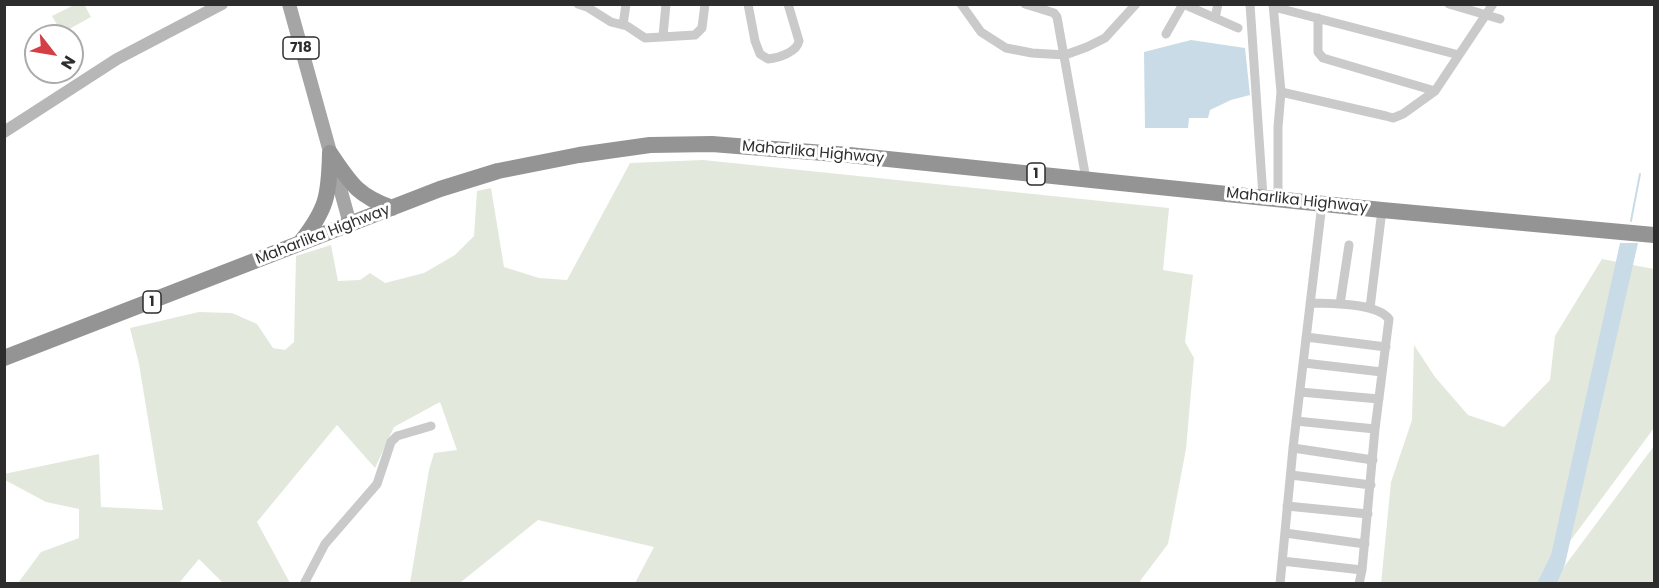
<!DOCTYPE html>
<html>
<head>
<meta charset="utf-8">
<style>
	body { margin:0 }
	#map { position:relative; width:1659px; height:588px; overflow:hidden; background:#fff; font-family:Poppins,sans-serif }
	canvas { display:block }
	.frame { position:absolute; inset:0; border:6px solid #2d2d2d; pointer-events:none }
	.north { position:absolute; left:24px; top:24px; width:60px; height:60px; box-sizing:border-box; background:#fff; border:2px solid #ababab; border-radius:50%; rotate:121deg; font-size:16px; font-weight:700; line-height:24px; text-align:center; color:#2d2d2d }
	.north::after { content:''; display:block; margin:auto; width:21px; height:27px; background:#d43f45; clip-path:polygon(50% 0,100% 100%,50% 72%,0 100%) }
</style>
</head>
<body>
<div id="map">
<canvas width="1659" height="588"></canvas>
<div class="frame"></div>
<div class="north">N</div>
</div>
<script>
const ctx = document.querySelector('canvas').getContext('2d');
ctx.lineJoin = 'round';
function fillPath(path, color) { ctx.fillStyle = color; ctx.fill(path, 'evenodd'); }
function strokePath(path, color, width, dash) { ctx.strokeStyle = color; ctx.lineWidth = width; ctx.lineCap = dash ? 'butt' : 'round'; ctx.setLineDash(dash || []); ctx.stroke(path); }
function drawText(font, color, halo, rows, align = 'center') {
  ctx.font = font + ' Poppins,sans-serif'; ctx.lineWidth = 6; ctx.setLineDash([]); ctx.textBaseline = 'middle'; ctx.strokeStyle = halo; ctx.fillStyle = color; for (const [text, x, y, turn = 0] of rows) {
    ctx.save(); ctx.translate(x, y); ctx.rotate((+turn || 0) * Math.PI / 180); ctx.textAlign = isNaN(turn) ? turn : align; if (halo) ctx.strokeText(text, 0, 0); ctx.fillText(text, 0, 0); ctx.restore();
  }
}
const green = new Path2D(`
	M 84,4 L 91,17 L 62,33 L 52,16 L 74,5 Z
	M 703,160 L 1169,208 L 1163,270 L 1193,275 L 1185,342 L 1194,358 L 1186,449 L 1168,544 L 1140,581 L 1143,583 L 635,583 L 654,547 L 538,520 L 461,582 L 410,583 L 429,470 L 434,453 L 457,450 L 440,402 L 394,427 L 375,468 L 337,425 L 257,522 L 290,583 L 223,583 L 199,559 L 179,583 L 18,583 L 41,552 L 79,538 L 79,509 L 46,502 L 5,480 L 4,474 L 99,454 L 101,507 L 163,510 L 139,364 L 130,328 L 199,312 L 232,313 L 257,324 L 273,348 L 285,350 L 294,342 L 296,256 L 331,245 L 338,281 L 360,280 L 370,273 L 385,283 L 424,273 L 455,255 L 474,236 L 477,191 L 491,188 L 504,267 L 539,278 L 567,280 L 630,163 Z
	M 1602,259 L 1654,269 L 1654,428 L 1539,583 L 1381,584 L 1391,482 L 1412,420 L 1414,345 L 1435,377 L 1468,415 L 1504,427 L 1550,380 L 1555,336 Z
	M 1654,446 L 1654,583 L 1552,583 Z`);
const water = new Path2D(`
	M 1191,40 L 1245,48 L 1250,95 L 1231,100 L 1210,110 L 1208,118 L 1189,118 L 1188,128 L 1145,128 L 1144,52 Z
	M 1620,243 L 1638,243 L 1565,564 L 1557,583 L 1537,583 L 1551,555 Z`);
const stream = new Path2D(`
	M 1631,221 L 1640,174`);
const street = new Path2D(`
	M 578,4 L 587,7 L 611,22 L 627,26 L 645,38 L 695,35 L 702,28 L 705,4
	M 748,4 L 755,41 L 760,54 L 768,59 C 779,58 797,52 799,41 L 788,4
	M 961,4 L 981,32 L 1006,48 L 1032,53 L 1065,55 L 1087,47 L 1105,38 L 1136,4
	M 1025,4 L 1054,13 L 1057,17 L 1086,179
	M 1183,4 L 1238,28
	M 1250,4 L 1263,197
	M 1273,4 L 1281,92 L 1278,127 L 1278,199
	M 1449,4 L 1500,19
	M 1274,7 L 1459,55
	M 1215,18 L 1218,4
	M 1318,18 L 1318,52 L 1323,58 L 1435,91
	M 623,25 L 626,4
	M 1166,34 L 1183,4
	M 663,36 L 666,4
	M 1281,92 L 1386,116 L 1393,118 L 1403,114 L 1435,91 L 1493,4
	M 1310,303 C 1330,304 1376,302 1389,319 L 1375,429 L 1362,570 L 1359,584
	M 1340,304 L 1349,245
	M 1370,308 L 1382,210
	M 1306,337 L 1386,347
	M 1304,363 L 1382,372
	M 1300,392 L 1379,399
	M 1296,421 L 1375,429
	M 1293,448 L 1373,460
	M 1291,475 L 1371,485
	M 1287,506 L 1368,514
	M 1285,533 L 1365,544
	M 1282,561 L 1362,570
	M 304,584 L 325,544 L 377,484 L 391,442 L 397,436 L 431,426
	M 1280,584 L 1293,448 L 1322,204`);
const secondary = new Path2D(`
	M 4,132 L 117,59 L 222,4`);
const primary = new Path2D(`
	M 289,4 L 350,224`);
const highway = new Path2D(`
	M 330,153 C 351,184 357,195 392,208
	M 300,243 C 327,209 329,196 330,153
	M 4,358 L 440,189 L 498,171 L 579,155 L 650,145 L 712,144 L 849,155 L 1382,210 L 1654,235`);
const shields = [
	[301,48,36],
	[1036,174,18],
	[152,302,18]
];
const shieldNames = [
	["718",301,48],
	["1",1036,174],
	["1",152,302]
];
const streetNames = [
	["Maharlika Highway",813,153,5],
	["Maharlika Highway",1297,201,6],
	["Maharlika Highway",323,235,-21]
];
fillPath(green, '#e2e9dc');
fillPath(water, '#c9dbe7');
strokePath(stream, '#c9dbe7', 2);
strokePath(street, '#cacaca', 9);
strokePath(secondary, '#b7b7b7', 12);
strokePath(primary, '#a5a5a5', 14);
strokePath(highway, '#949494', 16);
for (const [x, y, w] of shields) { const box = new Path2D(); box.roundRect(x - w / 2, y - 11, w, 22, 4.5); ctx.fillStyle = '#fff'; ctx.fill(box); strokePath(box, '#2d2d2d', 1.5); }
drawText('bold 14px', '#2d2d2d', null, shieldNames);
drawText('15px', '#2d2d2d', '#fff', streetNames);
</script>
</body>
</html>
